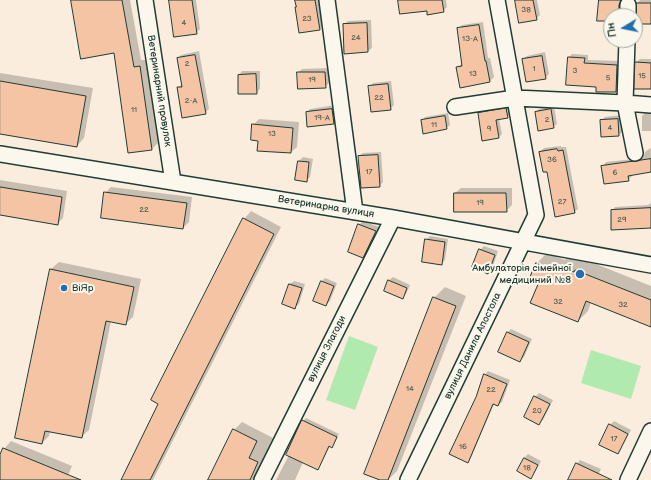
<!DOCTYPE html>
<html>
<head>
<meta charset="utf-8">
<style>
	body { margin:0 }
	#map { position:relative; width:651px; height:480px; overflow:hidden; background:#faedde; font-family:"Balsamiq Sans",sans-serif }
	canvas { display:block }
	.north { position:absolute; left:603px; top:8px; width:40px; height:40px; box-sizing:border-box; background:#fbf7ec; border:1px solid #a3ada2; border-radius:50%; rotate:260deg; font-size:11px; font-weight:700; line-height:16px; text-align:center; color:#1f3d34 }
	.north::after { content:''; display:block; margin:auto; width:14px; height:18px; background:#1f6fb2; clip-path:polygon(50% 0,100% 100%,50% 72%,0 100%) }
</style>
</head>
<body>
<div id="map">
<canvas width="651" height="480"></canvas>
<div class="north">Пн</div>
</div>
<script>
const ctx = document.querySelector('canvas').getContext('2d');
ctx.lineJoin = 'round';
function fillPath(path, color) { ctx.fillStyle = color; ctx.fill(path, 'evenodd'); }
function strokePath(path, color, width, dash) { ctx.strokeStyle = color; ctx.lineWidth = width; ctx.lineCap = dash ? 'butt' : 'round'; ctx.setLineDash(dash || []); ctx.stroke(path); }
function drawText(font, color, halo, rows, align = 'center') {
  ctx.font = font + ' "Balsamiq Sans",sans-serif'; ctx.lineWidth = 4; ctx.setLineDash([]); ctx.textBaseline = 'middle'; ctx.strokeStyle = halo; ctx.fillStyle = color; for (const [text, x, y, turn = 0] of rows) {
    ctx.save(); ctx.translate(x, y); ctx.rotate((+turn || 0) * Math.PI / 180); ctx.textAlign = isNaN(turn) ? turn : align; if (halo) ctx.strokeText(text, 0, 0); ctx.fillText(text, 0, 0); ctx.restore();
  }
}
const green = new Path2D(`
	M 349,336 L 378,347 L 355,410 L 326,400 Z
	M 591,350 L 641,366 L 631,399 L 581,383 Z`);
const shadow = new Path2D(`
	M 72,0 L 130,0 L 141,60 L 147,60 L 159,142 L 152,149 L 115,52 Z
	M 170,0 L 196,0 L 200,29 L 196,33 Z
	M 296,0 L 319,0 L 323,25 L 320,29 Z
	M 399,0 L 446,0 L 447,7 L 443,11 L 428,10 Z
	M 517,0 L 537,0 L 540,15 L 536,19 Z
	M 600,0 L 623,0 L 622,12 L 624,16 L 611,16 L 611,20 Z
	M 640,0 L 651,0 L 651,23 L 635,22 L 638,17 L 637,3 Z
	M 371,20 L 372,48 L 368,51 L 344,25 L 348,21 Z
	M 483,22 L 488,58 L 490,58 L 494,77 L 490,81 L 457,67 L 463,63 L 458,29 L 462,25 Z
	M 199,51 L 209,109 L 205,113 L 178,88 L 182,84 L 178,59 L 181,55 Z
	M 545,52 L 549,74 L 545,78 L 523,59 L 527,56 Z
	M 572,54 L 588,55 L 588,60 L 620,61 L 620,87 L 616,91 L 597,86 L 568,58 Z
	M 640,59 L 651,59 L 651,88 L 636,62 Z
	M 329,68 L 329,83 L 325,87 L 298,73 L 302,69 Z
	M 242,71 L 260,71 L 260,89 L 256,93 L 239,75 Z
	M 0,73 L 93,88 L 84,138 L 77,146 L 0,133 Z
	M 391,81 L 394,105 L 390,109 L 369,87 L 373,83 Z
	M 336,105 L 338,119 L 334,123 L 307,112 L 310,109 Z
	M 510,105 L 511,114 L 507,117 L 499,119 L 502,134 L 498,138 L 479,113 L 482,109 Z
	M 554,106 L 557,124 L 553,127 L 536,112 L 539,109 Z
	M 646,112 L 651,112 L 651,131 L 642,131 L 642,116 Z
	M 448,113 L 450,125 L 446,128 L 422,121 L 425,117 Z
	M 621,115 L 623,131 L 619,135 L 602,136 L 601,121 L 605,117 Z
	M 259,119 L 299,122 L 297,147 L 291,152 L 258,150 L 259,140 L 253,125 Z
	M 561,146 L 561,147 L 566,147 L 578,209 L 574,212 L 540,152 L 544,148 Z
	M 651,148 L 651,171 L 632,174 L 632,176 L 628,180 L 603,166 L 606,162 L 643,158 L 645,152 L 649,149 Z
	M 381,152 L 383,182 L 379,186 L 359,156 L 363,153 Z
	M 303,157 L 313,159 L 310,177 L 306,181 L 296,179 L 299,161 Z
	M 0,180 L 67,191 L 63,218 L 57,224 L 0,214 Z
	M 111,187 L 192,197 L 189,222 L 183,228 L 105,193 Z
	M 461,188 L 512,188 L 512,205 L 506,211 L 455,193 Z
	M 651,203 L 651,229 L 612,211 L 615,207 L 648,205 Z
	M 251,211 L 281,227 L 153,480 L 122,480 L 160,404 L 244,219 Z
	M 363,221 L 379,227 L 366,253 L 363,257 L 359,225 Z
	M 430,236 L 448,239 L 445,260 L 441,264 L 426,240 Z
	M 484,246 L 498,251 L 492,269 L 488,272 L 480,250 Z
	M 547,253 L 565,260 L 569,256 L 584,262 L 586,260 L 651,286 L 651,326 L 591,302 L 588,311 L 578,321 L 540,281 L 531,278 L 537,263 Z
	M 59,262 L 141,279 L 133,317 L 125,324 L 111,321 L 89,430 L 81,437 L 50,431 L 49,436 L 42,443 L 51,269 Z
	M 393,277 L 410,285 L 406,294 L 402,298 L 385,290 L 389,280 Z
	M 325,278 L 337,283 L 330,301 L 326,305 L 321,282 Z
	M 294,281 L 305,284 L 299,304 L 295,307 L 283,303 L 290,284 Z
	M 445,287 L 466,296 L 397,471 L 388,480 L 382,480 L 434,298 Z
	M 511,329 L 532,339 L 524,357 L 520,360 L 507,333 Z
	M 488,371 L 510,380 L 502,402 L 498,405 L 494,404 L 471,458 L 467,462 L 477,398 L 485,375 Z
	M 539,393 L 553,400 L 543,420 L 539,424 L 535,397 Z
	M 306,418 L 339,434 L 334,444 L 332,447 L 330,446 L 320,466 L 317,469 L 303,462 L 295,480 L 276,480 L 289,455 L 303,421 Z
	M 614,421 L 631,430 L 621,449 L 618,453 L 610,425 Z
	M 242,422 L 273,438 L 253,480 L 209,480 L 234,430 Z
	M 11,441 L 72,466 L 66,480 L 0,480 L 0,458 L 4,449 Z
	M 528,454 L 541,461 L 534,474 L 531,477 L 518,471 L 524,458 Z
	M 580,460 L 601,469 L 596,480 L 573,480 L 577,464 Z`);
const building = new Path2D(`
	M 71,0 L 122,0 L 134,67 L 140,66 L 152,150 L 128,153 L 114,53 L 81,59 Z
	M 169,0 L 192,0 L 197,34 L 174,37 Z
	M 295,0 L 315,0 L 320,30 L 299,33 L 295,7 L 296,7 Z
	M 398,0 L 442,0 L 444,12 L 427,15 L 427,11 L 400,14 Z
	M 515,0 L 533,0 L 537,20 L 519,23 Z
	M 599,0 L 621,0 L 619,5 L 619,16 L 611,16 L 611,21 L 597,21 Z
	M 636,3 L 651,3 L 651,24 L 636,24 Z
	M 367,23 L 368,52 L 344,54 L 343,24 Z
	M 479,25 L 485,61 L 486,61 L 490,82 L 460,88 L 456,67 L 462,66 L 457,28 Z
	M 195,55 L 206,114 L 182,118 L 177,87 L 182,87 L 177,58 Z
	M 542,56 L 546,79 L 526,82 L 522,59 Z
	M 568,57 L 585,58 L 584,63 L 617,65 L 616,92 L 596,92 L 596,87 L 566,85 Z
	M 635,62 L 651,63 L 651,89 L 634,89 Z
	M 297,72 L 325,72 L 326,88 L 298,89 Z
	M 256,74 L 257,94 L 238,94 L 238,75 Z
	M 0,81 L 86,96 L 77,147 L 0,134 Z
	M 388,84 L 391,110 L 371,112 L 368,86 Z
	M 506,108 L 508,118 L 496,120 L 499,138 L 482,141 L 478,113 Z
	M 332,109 L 334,124 L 307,127 L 306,112 Z
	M 551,109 L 554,128 L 538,131 L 535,112 Z
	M 445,116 L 447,129 L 423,134 L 421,120 Z
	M 618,119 L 619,136 L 601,137 L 600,120 Z
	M 252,124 L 293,128 L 291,153 L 257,151 L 258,141 L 251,140 Z
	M 557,149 L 558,151 L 563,150 L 575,213 L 555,217 L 547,172 L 543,172 L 539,152 Z
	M 378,155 L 380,187 L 361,188 L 358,156 Z
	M 651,159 L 651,172 L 628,176 L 629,181 L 604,184 L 601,166 Z
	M 298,161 L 309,162 L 307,182 L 295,180 Z
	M 0,187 L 62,197 L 58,225 L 0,215 Z
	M 104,192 L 187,203 L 183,229 L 101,218 Z
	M 454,193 L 506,193 L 507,212 L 454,212 Z
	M 651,208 L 651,228 L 611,230 L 611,210 Z
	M 243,218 L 274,234 L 150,480 L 121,480 L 158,404 L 151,400 Z
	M 358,224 L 376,231 L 363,258 L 348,252 Z
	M 425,239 L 445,242 L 442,265 L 422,262 Z
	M 479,249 L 495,255 L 488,274 L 472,267 Z
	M 536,263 L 556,271 L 558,265 L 574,272 L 575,270 L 651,300 L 651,327 L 586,301 L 578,322 L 530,303 L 539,282 L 530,278 Z
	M 50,269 L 134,287 L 126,325 L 106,321 L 82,438 L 45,431 L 42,444 L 15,438 Z
	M 388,280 L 407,288 L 403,299 L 384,291 Z
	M 321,281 L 334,286 L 326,306 L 313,301 Z
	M 289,284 L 302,288 L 295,309 L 282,304 Z
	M 433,297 L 456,306 L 388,480 L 380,480 L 364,474 Z
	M 507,332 L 529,342 L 520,362 L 498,352 Z
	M 484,374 L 507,384 L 498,406 L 493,404 L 468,463 L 449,454 L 476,397 Z
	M 534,396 L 550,404 L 539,425 L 524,417 Z
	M 302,420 L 337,437 L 332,448 L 329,446 L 318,470 L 286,455 Z
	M 609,424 L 628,434 L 618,454 L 599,445 Z
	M 233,429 L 257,441 L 249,458 L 258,462 L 250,480 L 208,480 Z
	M 3,448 L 81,480 L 0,480 L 0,455 Z
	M 524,458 L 538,465 L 531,479 L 517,471 Z
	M 576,463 L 612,480 L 568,480 Z`);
const minor = new Path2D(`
	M 145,0 L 173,182
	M 327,0 L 355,212
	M 628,16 L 628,5
	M 455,107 L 515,98 L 625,103 L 627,40
	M 635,153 L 625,103 L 651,105
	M 0,154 L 393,218 L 651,265
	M 262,480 L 393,218
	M 408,480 L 536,215 L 497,0
	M 628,480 L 651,431`);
const markers = [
	[580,274,5,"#1f6fb2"],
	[64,288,4,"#1f6fb2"]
];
const numberNames = [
	["38",526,10],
	["23",307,19],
	["4",184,23],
	["24",356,38],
	["13-А",470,39],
	["2",187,64],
	["1",534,69],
	["3",575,71],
	["13",473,74],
	["15",642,76],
	["5",608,78],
	["19",312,80],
	["22",379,98],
	["2-А",191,101],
	["11",134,110],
	["19-А",322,118],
	["2",547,120],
	["11",434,125],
	["4",610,128],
	["9",489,129],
	["13",272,134],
	["36",552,160],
	["17",369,172],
	["6",615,173],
	["27",562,202],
	["19",480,203],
	["22",144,210],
	["29",622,220],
	["32",558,302],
	["32",623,305],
	["14",410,389],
	["22",491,390],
	["20",537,411],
	["17",614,439],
	["16",463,447],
	["18",527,468]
];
const streetNames = [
	["Ветеринарний провулок",159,91,81],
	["Ветеринарна вулиця",326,207,9],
	["вулиця Данила Апостола",473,346,-64],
	["вулиця Злагоди",327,349,-63]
];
const poiNames = [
	["Амбулаторія сімейної",571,268],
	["медициний №8",571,280],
	["ВіЯр",72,288,"left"]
];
fillPath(green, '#b1eaae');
fillPath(shadow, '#0003');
fillPath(building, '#f4c4a4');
strokePath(building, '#1f3d34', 1);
strokePath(minor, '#1f3d34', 18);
strokePath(minor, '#fbf7ec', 15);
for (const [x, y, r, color] of markers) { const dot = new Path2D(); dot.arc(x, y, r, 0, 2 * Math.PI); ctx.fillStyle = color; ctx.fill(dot); strokePath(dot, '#fbf7ec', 1.5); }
drawText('8px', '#545f50', null, numberNames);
drawText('10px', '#1f3d34', '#fbf7ec', streetNames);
drawText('10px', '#1f3d34', '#fbf7ec', poiNames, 'right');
</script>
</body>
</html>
